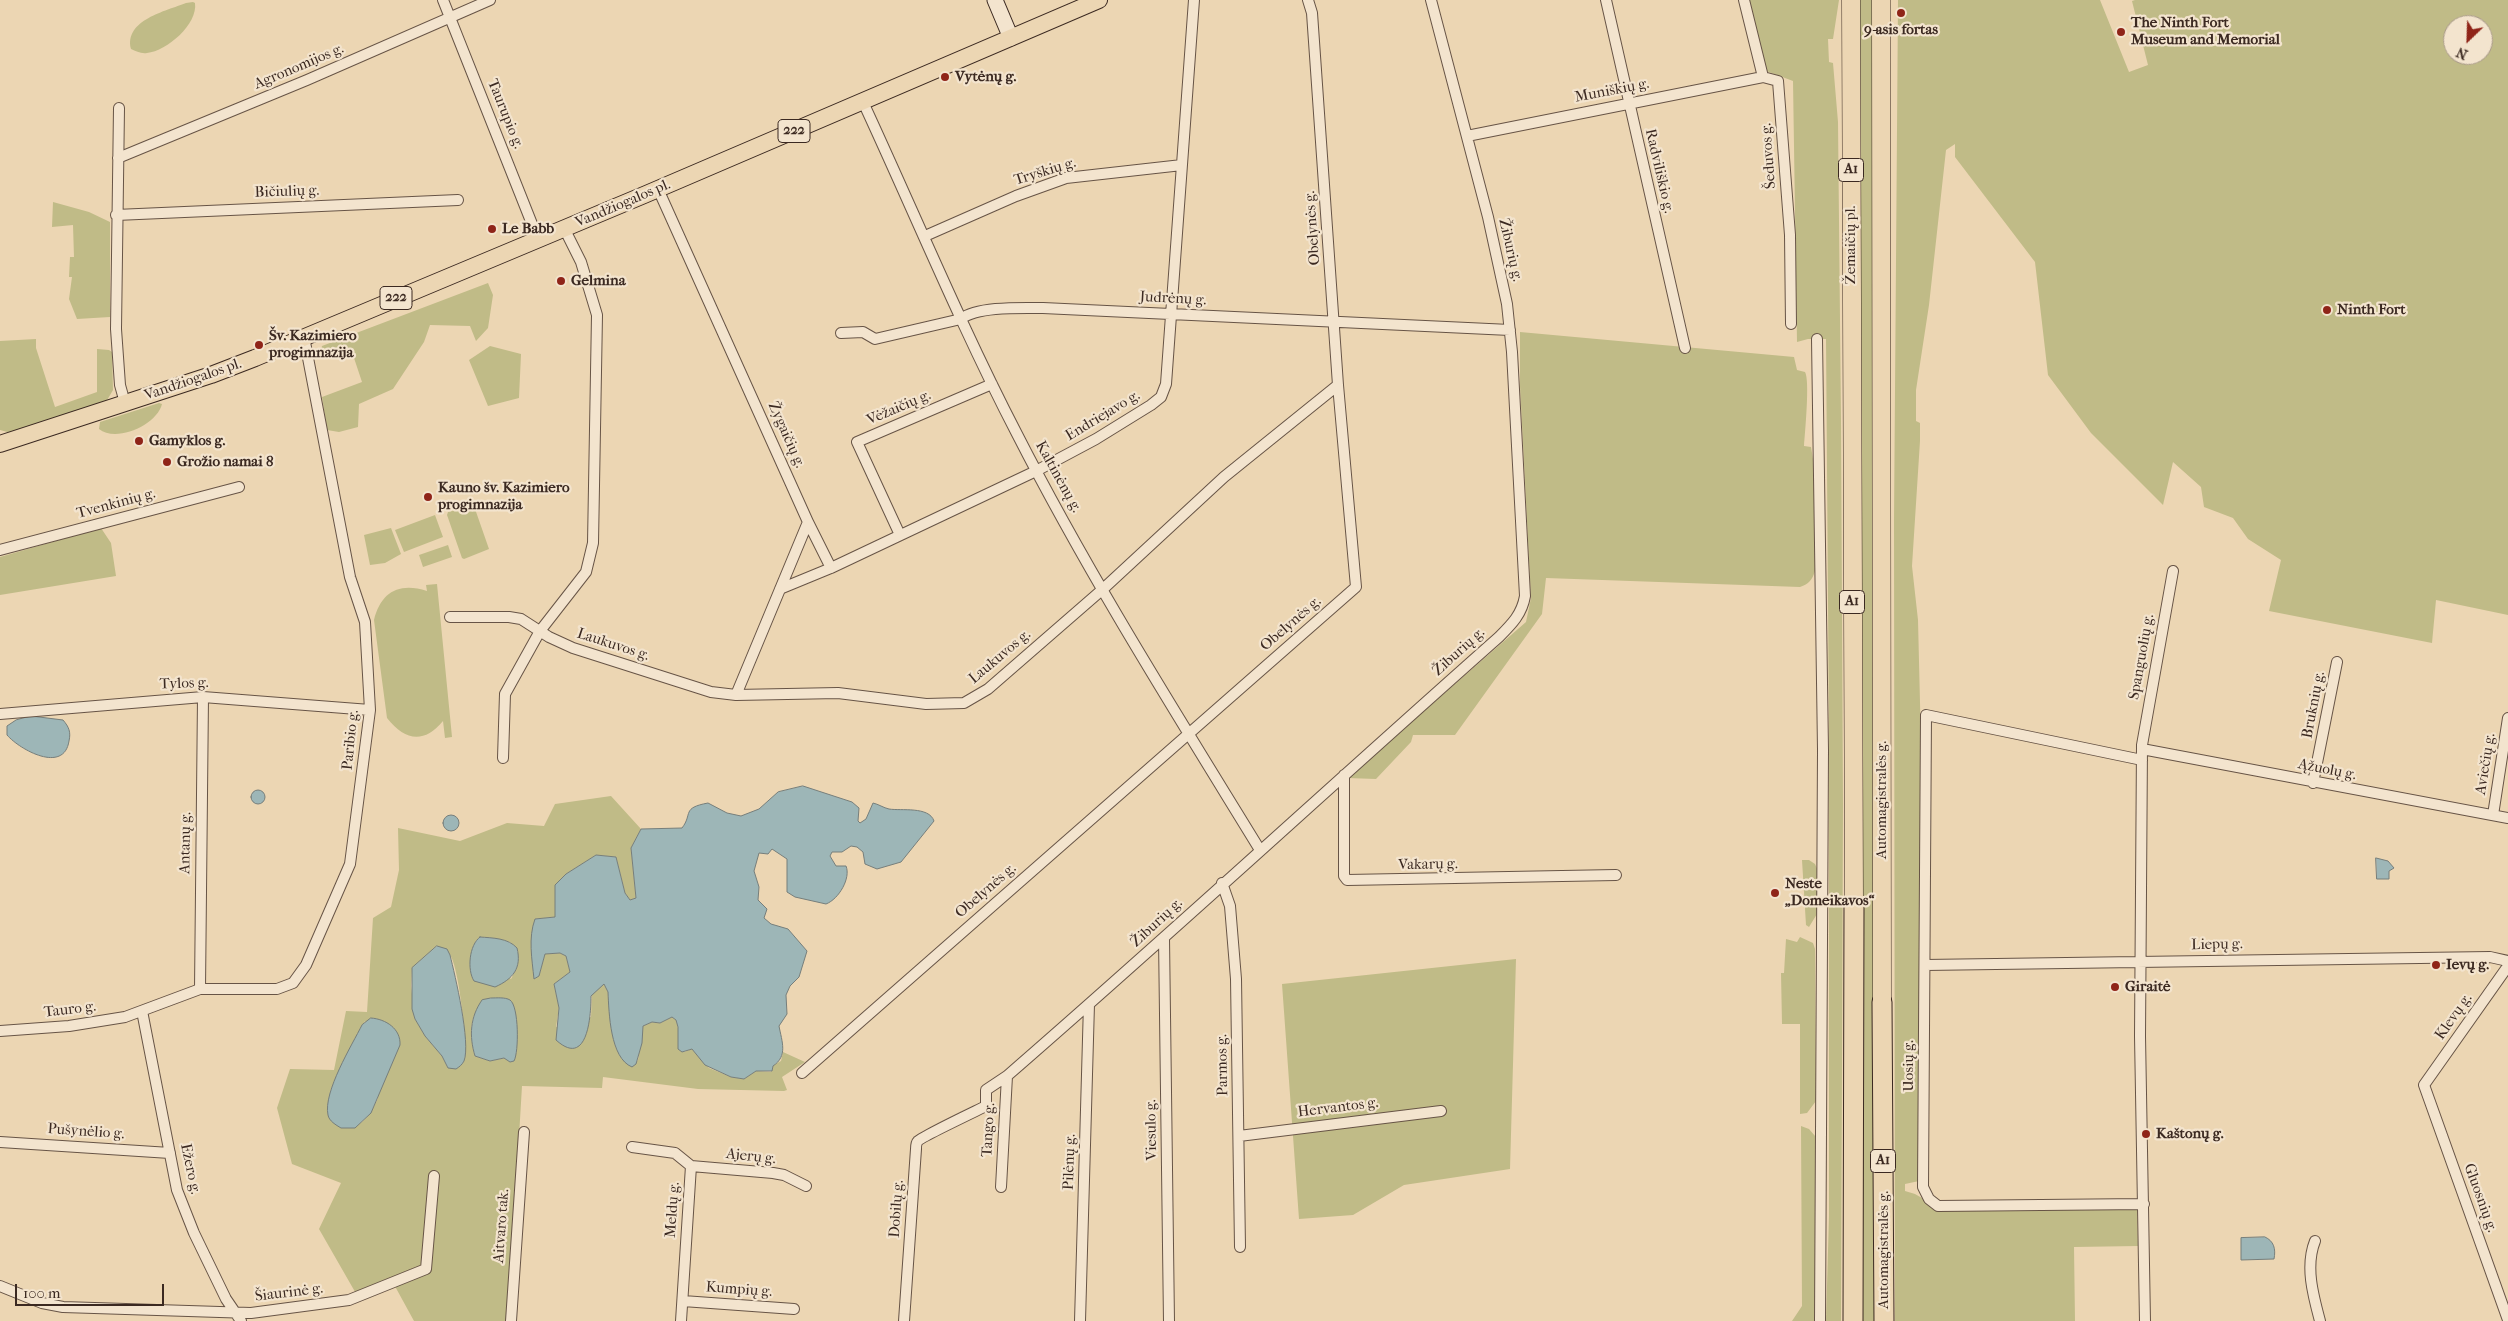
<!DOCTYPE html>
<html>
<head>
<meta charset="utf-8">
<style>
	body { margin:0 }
	#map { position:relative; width:2508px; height:1321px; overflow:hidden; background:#ecd6b3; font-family:"IM FELL French Canon",serif }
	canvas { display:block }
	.north { position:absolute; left:2443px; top:15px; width:50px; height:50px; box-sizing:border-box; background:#f3e4ce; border:1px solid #a99989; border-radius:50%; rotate:204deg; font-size:14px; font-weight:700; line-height:20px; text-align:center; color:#3b2921 }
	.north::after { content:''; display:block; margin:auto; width:18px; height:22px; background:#8f2418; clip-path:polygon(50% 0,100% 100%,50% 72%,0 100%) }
	.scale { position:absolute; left:15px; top:1284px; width:149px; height:22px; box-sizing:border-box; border:2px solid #3b2921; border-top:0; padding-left:6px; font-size:15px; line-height:18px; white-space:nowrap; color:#3b2921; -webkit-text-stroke:4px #f3e4ce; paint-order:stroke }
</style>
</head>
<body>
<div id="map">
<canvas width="2508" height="1321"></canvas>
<div class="north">N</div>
<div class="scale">100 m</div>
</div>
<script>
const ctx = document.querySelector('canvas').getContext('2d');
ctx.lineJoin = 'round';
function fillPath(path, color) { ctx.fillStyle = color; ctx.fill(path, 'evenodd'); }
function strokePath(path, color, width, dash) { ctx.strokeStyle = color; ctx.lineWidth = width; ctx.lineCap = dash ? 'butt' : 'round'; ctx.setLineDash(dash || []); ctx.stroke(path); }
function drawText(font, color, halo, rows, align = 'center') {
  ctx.font = font + ' "IM FELL French Canon",serif'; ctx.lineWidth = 4.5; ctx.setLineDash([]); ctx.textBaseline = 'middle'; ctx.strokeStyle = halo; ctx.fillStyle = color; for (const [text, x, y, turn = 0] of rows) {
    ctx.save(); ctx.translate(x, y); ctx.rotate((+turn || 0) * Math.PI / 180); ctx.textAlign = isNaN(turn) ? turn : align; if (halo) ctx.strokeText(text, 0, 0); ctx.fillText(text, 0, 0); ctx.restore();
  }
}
const green = new Path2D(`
	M 1749,0 L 1839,0 L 1833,39 L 1828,39 L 1829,62 L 1833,63 L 1838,122 L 1841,419 L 1843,805 L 1841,1321 L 1826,1321 L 1829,1216 L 1829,730 L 1826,339 L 1808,339 L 1797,342 L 1793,81 L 1761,69 Z
	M 1859,0 L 1874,0 L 1876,1321 L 1862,1321 Z
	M 1898,0 L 2100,0 L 2129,72 L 2148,65 L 2132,1 L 2135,0 L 2508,0 L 2508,615 L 2436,600 L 2432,643 L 2269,611 L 2281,560 L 2248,539 L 2233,518 L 2204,507 L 2201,487 L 2173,462 L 2163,505 L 2091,433 L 2048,375 L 2035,262 L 1955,157 L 1955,144 L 1946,150 L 1929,305 L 1916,390 L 1916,421 L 1920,423 L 1920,441 L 1912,566 L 1918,620 L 1923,826 L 1919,1181 L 1905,1184 L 1905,1191 L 1915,1194 L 1941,1209 L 2137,1209 L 2138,1246 L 2074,1247 L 2075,1321 L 1895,1321 L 1894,521 ZM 2453,25 L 2483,25 L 2483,55 L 2453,55 Z
	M 193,2 L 195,3 C 198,24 167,51 147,53 C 141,54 136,51 131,49 C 124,20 166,11 186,3 Z
	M 53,202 L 89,212 L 110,222 L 110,317 L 77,319 L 69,299 L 72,277 L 69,277 L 70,257 L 74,257 L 73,225 L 52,227 Z
	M 488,283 L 493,295 L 488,328 L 476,341 L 470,326 L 430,325 L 424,342 L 393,389 L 359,404 L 358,427 L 339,432 L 327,430 L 322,397 L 362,382 L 353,355 L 324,352 L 321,350 L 322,346 Z
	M 1520,332 L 1794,357 L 1797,370 L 1805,372 C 1810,380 1805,433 1804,446 L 1811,447 L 1814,465 L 1815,571 C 1812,580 1809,584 1800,587 L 1546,578 L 1542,614 L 1455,735 L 1413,735 L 1411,742 L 1376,779 L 1347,778 L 1526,622 L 1531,598 L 1520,386 Z
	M 36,339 L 36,348 L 55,407 L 97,392 L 97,349 L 109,350 L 112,352 L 113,390 L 106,402 L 11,433 L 0,430 L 0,341 Z
	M 490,346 L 521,354 L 519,398 L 488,406 L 469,360 Z
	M 159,403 L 162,404 C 157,425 116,443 99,429 L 100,422 Z
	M 472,505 L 474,506 L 489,549 L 464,559 L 462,558 L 447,515 L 448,512 Z
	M 435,515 L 443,537 L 404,552 L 395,530 Z
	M 101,528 L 111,543 L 116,576 L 0,595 L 0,557 Z
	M 391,528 L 401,554 L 385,563 L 370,565 L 364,535 Z
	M 448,545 L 452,557 L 423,567 L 419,555 Z
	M 437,584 L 452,737 L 445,738 L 443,721 C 424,744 405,741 387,718 L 374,620 C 381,592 399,582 427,591 L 426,585 Z
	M 611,796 L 641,829 L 631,848 L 636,898 L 630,900 L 625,893 L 616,857 L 596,855 L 566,874 L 555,917 L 535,919 L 534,979 L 539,976 L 545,954 L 560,953 L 566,956 L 570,972 L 554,984 L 559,1008 L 556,1027 L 591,1017 L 592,993 L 604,984 L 608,992 L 616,1048 L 631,1066 L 638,1060 L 643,1026 L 652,1022 L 660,1023 L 672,1017 L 676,1020 C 680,1032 678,1040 684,1052 L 692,1049 L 709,1068 L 731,1077 L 744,1079 L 756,1071 L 771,1072 L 773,1065 L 781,1061 L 783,1052 L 805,1062 L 782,1077 L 787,1090 L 784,1091 L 698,1089 L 603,1077 L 602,1088 L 522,1086 L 508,1321 L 414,1321 L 391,1279 L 358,1297 L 319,1229 L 341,1183 L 292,1164 L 277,1108 L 290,1069 L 334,1070 L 346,1011 L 367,1012 L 373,918 L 391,907 L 399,870 L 398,828 L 460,841 L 507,823 L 544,826 L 555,804 ZM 480,937 L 510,942 L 518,952 L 517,967 L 511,979 L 473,948 L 476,941 ZM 437,946 C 441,948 447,951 450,955 C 459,967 468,1047 464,1062 L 448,1068 L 442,1056 L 425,1036 L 415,1019 L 411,986 L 412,968 ZM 491,998 L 508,999 L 517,1027 L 514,1061 L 510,1062 L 505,1058 L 490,1061 L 475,1056 C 469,1032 468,1011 491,998 ZM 365,1021 L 378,1098 C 369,1116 362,1129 341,1128 L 328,1108 L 331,1089 Z
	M 1802,860 L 1809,860 L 1815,864 L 1818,871 L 1817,914 L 1809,927 L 1806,925 Z
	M 1800,937 L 1813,943 L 1815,949 L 1816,1101 L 1807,1113 L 1800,1114 L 1800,1024 L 1782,1024 L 1781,973 L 1784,973 L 1786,939 L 1797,942 Z
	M 1516,959 L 1510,1169 L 1404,1185 L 1353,1215 L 1299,1219 L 1282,984 Z
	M 1801,1126 L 1809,1129 L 1815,1136 L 1816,1294 L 1814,1321 L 1792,1321 L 1802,1306 Z`);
const water = new Path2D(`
	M 31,716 L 63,720 C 69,727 71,732 69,741 C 64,774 20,750 7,735 L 7,726 L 16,720 Z
	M 803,786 L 852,802 L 859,808 L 858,821 L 860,823 L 866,819 L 873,803 C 878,804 884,808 889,809 C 901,811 929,806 934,821 L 901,862 L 877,869 L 865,864 L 863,852 L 857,847 L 851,846 L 842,852 L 832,852 L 830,856 L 836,866 L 846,866 C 851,878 839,899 826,904 L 795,897 L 787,892 L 787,859 L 772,849 L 768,854 L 759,853 L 754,871 L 759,887 L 758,900 L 767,909 L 764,918 L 771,924 L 788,929 L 807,951 L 799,977 L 790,986 L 786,995 L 787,1014 L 779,1026 C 782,1042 788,1056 773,1066 L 772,1071 L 756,1071 L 744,1079 L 731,1077 L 705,1065 L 692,1049 L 682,1052 L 678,1049 L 678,1027 L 676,1020 L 672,1017 L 660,1023 L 652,1022 L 643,1026 L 642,1043 L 636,1064 L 632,1067 C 610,1058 609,1013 608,992 L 604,984 L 591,996 C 591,1015 588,1069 556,1040 L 559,1008 L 554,984 L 570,972 L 566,956 L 560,953 L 545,954 L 539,976 L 534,979 C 532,959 528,938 535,919 L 555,917 L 555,885 L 566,874 L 596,855 L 616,857 L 625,893 L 630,900 L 636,898 L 631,848 L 641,829 L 682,828 C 693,814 681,808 708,803 L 727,813 L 741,816 L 759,809 L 778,792 Z
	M251 797a7 7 0 1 1 14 0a7 7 0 1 1-14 0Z
	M443 823a8 8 0 1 1 16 0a8 8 0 1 1-16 0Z
	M 2376,858 L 2388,861 L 2394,868 L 2389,871 L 2389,879 L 2377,879 Z
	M 480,937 C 493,938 508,938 517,948 C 522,968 513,979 495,987 L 474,981 C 467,970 469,945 480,937 Z
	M 437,946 L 447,949 L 450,955 C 455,975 471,1043 464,1061 C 462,1065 459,1067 456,1069 L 448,1068 L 442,1056 L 425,1036 L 415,1019 L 412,1009 L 412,968 Z
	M 491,998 C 497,998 505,997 510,1000 C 519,1006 519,1052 514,1061 L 510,1062 L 504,1058 L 490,1061 L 475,1056 C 469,1036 470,1017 482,1000 Z
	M 371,1018 C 386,1019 401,1029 400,1045 L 371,1113 L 355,1128 L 341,1128 C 336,1125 329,1121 328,1115 C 323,1092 352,1045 362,1025 Z
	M 2265,1237 C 2274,1241 2276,1249 2274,1259 L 2241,1260 L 2241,1238 Z`);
const minor = new Path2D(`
	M 443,0 L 538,239
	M 1606,0 L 1685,348
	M 1744,0 L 1763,77
	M 863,102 C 914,212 961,326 1017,434 C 1090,577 1176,713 1260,850
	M 119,108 L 116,329 L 120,385 L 125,403
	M 1467,136 L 1763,77 L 1778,81 L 1790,235 L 1791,324
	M 118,158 L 307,80 L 490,0
	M 658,189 L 808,522 L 736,695
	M 116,215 L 458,200
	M 925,236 L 1016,196 L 1066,178 L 1182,165
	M 841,333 L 863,332 L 875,339 L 961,319 C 978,306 1022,308 1043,308 L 1510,330
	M 1817,339 L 1823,750 L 1820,1321
	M 808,522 L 831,568
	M 900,535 L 857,442 L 992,384
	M 0,550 L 239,487
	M 780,589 L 831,568 L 1036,471 L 1096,439 L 1151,405 L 1161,397 L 1166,384 L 1194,0
	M 450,617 L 509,617 L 521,619 L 549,637 L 573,648 L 711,692 L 736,695 L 838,693 L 926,704 L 964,703 L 988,689 L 1103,589 L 1224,477 L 1338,385
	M 0,714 L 203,697 L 370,710
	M 2142,749 L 2508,818
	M 503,758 L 505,694 L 540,631 L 586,572 L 593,543 L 597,315 L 581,262 L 564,228
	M 2142,760 L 1926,715 L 1923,1187 L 1929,1199 L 1938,1206 L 2144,1204
	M 1344,775 L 1344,876 L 1347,880 L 1616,875
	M 2313,783 L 2337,662
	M 2493,815 L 2508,718
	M 1222,883 L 1230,906 L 1236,979 L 1240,1247
	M 1164,938 L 1169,1321
	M 1925,965 L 2490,957 L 2508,961
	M 2508,966 L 2424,1085 L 2508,1320
	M 200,989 L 203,697
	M 142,1011 L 177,1190 L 194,1233 L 226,1299 L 241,1321
	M 0,1031 L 69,1026 L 125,1017 L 200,989 L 277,989 L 293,983 L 306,965 L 350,864 L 370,710 L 365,622 L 350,577 L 304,337
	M 802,1073 L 1356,587 L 1338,385 L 1312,13 L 1308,0
	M 1239,1136 L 1441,1111
	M 0,1142 L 170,1153
	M 632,1147 L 675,1153 L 691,1166 L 681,1321
	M 691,1166 L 773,1173 L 784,1175 L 806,1186
	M 1001,1187 L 1007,1076
	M 2315,1241 C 2305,1266 2313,1295 2320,1321
	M 0,1286 L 42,1303 L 63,1307 L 251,1313 L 349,1300 L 426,1269 L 434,1176
	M 683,1301 L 794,1309
	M 511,1321 L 524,1132
	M 904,1321 L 916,1149 C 916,1146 916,1143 918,1141 C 921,1137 976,1111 986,1106 L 986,1090 L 1007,1076 C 1173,932 1334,783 1499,637 C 1512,624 1522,614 1525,596 L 1512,352 L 1507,304 L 1488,217 L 1431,0
	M 1080,1321 L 1089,1004
	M 2145,1321 L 2140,1036 L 2142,745 L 2173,571`);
const secondary = new Path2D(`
	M 995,0 L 1011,38`);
const primary = new Path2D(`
	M 0,444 L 211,375 L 255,358 L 644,195 L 1099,0`);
const trunk = new Path2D(`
	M 1851,0 L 1854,905
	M 1881,0 L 1882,1002`);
const motorway = new Path2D(`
	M 1882,1002 L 1884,1321
	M 1853,1321 L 1854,905`);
const markers = [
	[1901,13,5,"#8f2418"],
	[2121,32,5,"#8f2418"],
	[945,77,5,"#8f2418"],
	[492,229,5,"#8f2418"],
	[561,281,5,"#8f2418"],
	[2327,310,5,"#8f2418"],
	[259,345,5,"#8f2418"],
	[139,441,5,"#8f2418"],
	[167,462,5,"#8f2418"],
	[428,497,5,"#8f2418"],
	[1775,893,5,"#8f2418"],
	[2436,965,5,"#8f2418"],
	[2115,987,5,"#8f2418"],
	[2146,1134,5,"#8f2418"]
];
const shields = [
	[794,131,32],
	[1851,170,25],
	[396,298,32],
	[1852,602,25],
	[1883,1161,25]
];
const shieldNames = [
	["222",794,131],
	["A1",1851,170],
	["222",396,298],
	["A1",1852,602],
	["A1",1883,1161]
];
const poiNames = [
	["The Ninth Fort",2131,23],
	["Museum and Memorial",2131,40],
	["9-asis fortas",1901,30,"center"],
	["Vytėnų g.",955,77],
	["Le Babb",502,229],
	["Gelmina",571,281],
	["Ninth Fort",2337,310],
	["Šv. Kazimiero",269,336],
	["progimnazija",269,353],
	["Gamyklos g.",149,441],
	["Grožio namai 8",177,462],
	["Kauno šv. Kazimiero",438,488],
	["progimnazija",438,505],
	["Neste",1785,884],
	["„Domeikavos“",1785,901],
	["Ievų g.",2446,965],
	["Giraitė",2125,987],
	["Kaštonų g.",2156,1134]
];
const streetNames = [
	["Agronomijos g.",299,67,-23],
	["Muniškių g.",1612,91,-11],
	["Taurupio g.",505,114,68],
	["Šeduvos g.",1769,156,-94],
	["Radviliškio g.",1659,171,77],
	["Tryškių g.",1045,172,-17],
	["Bičiulių g.",287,192,-2],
	["Vandžiogalos pl.",623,204,-23],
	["Obelynės g.",1313,228,-94],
	["Žemaičių pl.",1851,245,-90],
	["Žiburių g.",1510,250,77],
	["Judrėnų g.",1173,299,3],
	["Vandžiogalos pl.",193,380,-19],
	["Vėžaičių g.",899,408,-23],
	["Endriejavo g.",1103,416,-31],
	["Žygaičių g.",786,435,66],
	["Kaltinėnų g.",1058,477,61],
	["Tvenkinių g.",116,504,-15],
	["Obelynės g.",1291,624,-41],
	["Laukuvos g.",613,645,18],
	["Žiburių g.",1459,652,-42],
	["Laukuvos g.",1000,657,-40],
	["Spanguolių g.",2142,657,-80],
	["Tylos g.",184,684,-2],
	["Bruknių g.",2314,705,-79],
	["Paribio g.",351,740,-84],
	["Aviečių g.",2486,764,-81],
	["Ąžuolų g.",2327,770,11],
	["Automagistralės g.",1882,800,-90],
	["Antanų g.",186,843,-89],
	["Vakarų g.",1428,865,-1],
	["Obelynės g.",986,891,-41],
	["Žiburių g.",1157,923,-43],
	["Liepų g.",2217,945,-1],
	["Tauro g.",70,1010,-7],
	["Klevų g.",2454,1017,-55],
	["Parmos g.",1223,1065,-91],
	["Uosių g.",1909,1066,-90],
	["Hervantos g.",1338,1108,-7],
	["Tango g.",989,1130,-87],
	["Viesulo g.",1152,1130,-91],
	["Pušynėlio g.",86,1132,4],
	["Ajerų g.",751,1157,6],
	["Pilėnų g.",1070,1162,-88],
	["Ežero g.",190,1169,78],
	["Gluosnių g.",2480,1198,70],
	["Dobilų g.",897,1209,-86],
	["Meldų g.",673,1210,-86],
	["Aitvaro tak.",502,1226,-86],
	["Automagistralės g.",1884,1250,-90],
	["Kumpių g.",739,1290,4],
	["Šiaurinė g.",289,1293,-7]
];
fillPath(green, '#c0bb87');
fillPath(water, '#9db6b7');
strokePath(water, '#767e7b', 1);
strokePath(minor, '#675446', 12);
strokePath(secondary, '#3b2921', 17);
strokePath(primary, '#3b2921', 18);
strokePath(trunk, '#3b2921', 19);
strokePath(motorway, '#3b2921', 21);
strokePath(minor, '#f3e4ce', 10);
strokePath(secondary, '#f3e4ce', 15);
strokePath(primary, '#ecd6b3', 16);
strokePath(trunk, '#ecd6b3', 18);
strokePath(motorway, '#ecd6b3', 19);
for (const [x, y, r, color] of markers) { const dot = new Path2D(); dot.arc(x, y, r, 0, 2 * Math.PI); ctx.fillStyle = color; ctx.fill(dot); strokePath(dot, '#f3e4ce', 2); }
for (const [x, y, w] of shields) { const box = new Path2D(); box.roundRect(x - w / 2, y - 11.5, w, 23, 4); ctx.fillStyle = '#f3e4ce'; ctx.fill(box); strokePath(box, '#3b2921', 1); }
drawText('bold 14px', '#3b2921', null, shieldNames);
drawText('bold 15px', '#3b2921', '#f3e4ce', poiNames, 'left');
drawText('15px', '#3b2921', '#f3e4ce', streetNames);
</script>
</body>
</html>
